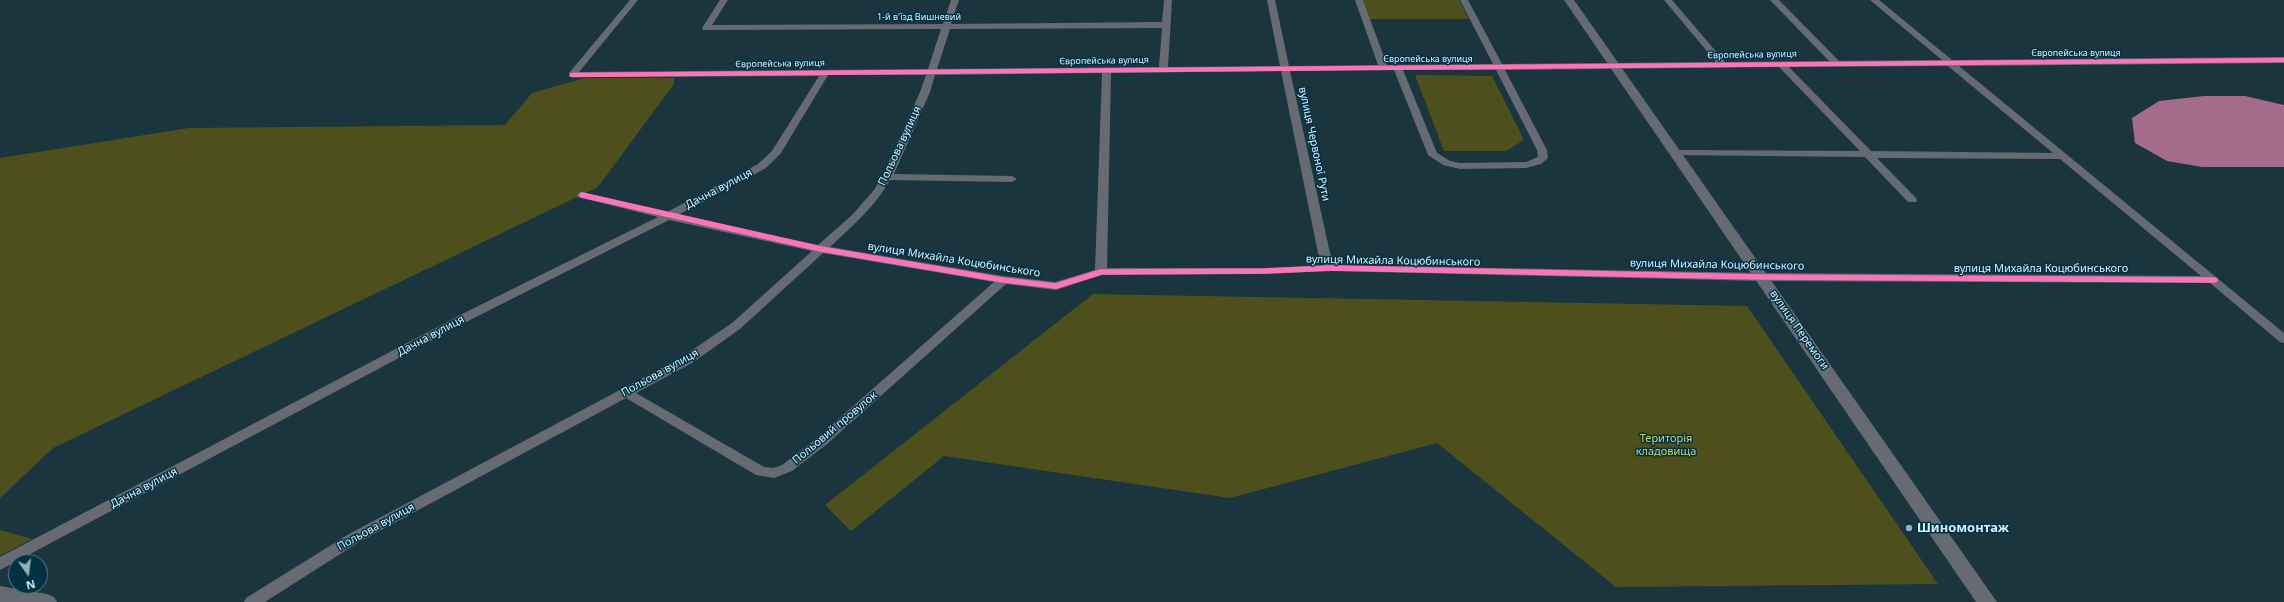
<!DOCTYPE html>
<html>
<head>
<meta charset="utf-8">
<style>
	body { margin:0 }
	#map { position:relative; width:2284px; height:602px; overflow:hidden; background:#1b353f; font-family:"Noto Sans",sans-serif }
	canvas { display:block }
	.north { position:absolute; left:8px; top:554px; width:40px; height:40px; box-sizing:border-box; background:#003143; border:1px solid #567d8d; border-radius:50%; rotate:166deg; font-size:11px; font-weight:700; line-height:16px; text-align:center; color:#d8f0fb }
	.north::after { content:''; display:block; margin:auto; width:14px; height:18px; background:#96afb9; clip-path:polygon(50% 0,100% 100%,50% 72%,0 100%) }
</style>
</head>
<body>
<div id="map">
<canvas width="2284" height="602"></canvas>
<div class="north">N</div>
</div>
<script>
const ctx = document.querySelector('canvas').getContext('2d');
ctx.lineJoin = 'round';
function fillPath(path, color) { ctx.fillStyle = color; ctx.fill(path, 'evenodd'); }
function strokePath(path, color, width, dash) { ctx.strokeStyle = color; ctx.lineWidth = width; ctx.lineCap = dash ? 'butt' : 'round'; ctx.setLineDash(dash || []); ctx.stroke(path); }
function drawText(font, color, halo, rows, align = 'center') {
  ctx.font = font + ' "Noto Sans",sans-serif'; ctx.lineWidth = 3; ctx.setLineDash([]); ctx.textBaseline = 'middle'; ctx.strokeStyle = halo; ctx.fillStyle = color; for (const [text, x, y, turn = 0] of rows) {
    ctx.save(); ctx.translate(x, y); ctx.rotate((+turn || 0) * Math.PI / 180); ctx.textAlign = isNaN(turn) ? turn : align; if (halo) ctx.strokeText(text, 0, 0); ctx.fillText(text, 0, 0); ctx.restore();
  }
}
const green = new Path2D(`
	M 1363,0 L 1459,0 L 1469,19 L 1370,19 Z
	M 1415,75 L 1492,76 L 1524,140 L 1506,151 L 1444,151 Z
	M 585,78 L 674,78 L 674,84 L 598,187 L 53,448 L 0,498 L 0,158 L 189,128 L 505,125 L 532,93 Z
	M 1093,294 L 1747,306 L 1938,584 L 1616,587 L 1437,443 L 1230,498 L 944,456 L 851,531 L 825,505 Z
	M 0,530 L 32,539 L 0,556 Z`);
const water = new Path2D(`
	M 2204,96 L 2245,96 L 2284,105 L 2284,167 L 2202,167 L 2167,161 L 2135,143 L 2132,118 L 2159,101 Z`);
const minor = new Path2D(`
	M 630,0 L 638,0 L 579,72 L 928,69 L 941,29 L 703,30 L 702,28 L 720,0 L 728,0 L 712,25 L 943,24 L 951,0 L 959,0 L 951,24 L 1162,22 L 1164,0 L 1172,0 L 1168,67 L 1280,66 L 1267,0 L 1275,0 L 1289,66 L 1378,65 L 1355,0 L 1363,0 L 1387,65 L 1493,64 L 1460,0 L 1468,0 L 1502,64 L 1716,62 L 1664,0 L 1672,0 L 1725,62 L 1829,61 L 1770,0 L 1779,0 L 1839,61 L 1942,60 L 1870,0 L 1879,0 L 1952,60 L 2284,57 L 2284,63 L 1959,66 L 2284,333 L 2284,343 L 2280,342 L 2210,283 L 1762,281 L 1331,271 L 1266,274 L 1102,275 L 1056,290 L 1006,284 L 827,444 L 792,471 L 774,478 L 756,475 L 626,398 L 359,542 L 265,602 L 244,602 L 246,598 L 349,534 L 682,357 L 732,323 L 812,251 L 669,220 L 474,318 L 0,570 L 0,557 L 466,312 L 658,217 L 578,197 L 577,195 L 578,193 L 582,192 L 667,212 L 758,164 L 772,151 L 819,76 L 569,77 L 569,73 ZM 1162,28 L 1159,67 L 937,69 L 950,29 ZM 1948,66 L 2053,153 L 1871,151 L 1789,67 ZM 1779,67 L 1860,151 L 1675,150 L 1671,151 L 1671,155 L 1865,157 L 1908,202 L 1916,202 L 1917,200 L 1916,198 L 1877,158 L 2060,159 L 2201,276 L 1762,273 L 1335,265 L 1330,253 L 1290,71 L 1394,70 L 1428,155 L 1443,165 L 1460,169 L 1526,168 L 1541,164 L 1548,158 L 1547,150 L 1505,70 ZM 1403,70 L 1496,70 L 1537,150 L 1538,157 L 1526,162 L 1460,163 L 1450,161 L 1437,153 ZM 1281,71 L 1318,253 L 1324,265 L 1266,268 L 1107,268 L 1111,73 ZM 1102,73 L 1095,270 L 1055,282 L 1003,276 L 830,247 C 852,226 875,207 890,180 L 1012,182 L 1017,179 L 1012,176 L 894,174 L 930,92 L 935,75 ZM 828,75 L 926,75 L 920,92 L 882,177 L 874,190 L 852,215 L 818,245 L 678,215 L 766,168 L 781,153 ZM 823,253 L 994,282 L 817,438 L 782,465 L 773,468 L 764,467 L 636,393 L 692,363 L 740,329 Z`);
const tertiary = new Path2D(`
	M 1564,0 L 1574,0 L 1997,602 L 1976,602 Z
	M 0,586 L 47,594 L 54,597 L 57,602 L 0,602 Z`);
const cyclewayFar1 = new Path2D(`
	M 572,75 L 2284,60`);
const cycleway = new Path2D(`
	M 582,195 L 821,249 L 1003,280 L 1056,286 L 1101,272 L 1266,271 L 1331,268 L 1762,277 L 2215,280`);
const markers = [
	[1909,528,4,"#96afb9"]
];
const farStreetnames = [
	["1-й в'їзд Вишневий",919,17],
	["Європейська вулиця",2076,53],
	["Європейська вулиця",1752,55,-1],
	["Європейська вулиця",1428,59],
	["Європейська вулиця",1104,61,-1],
	["Європейська вулиця",780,64,-1]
];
const streetNames = [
	["вулиця Червоної Рути",1314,144,78],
	["Польова вулиця",900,146,-65],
	["Дачна вулиця",719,189,-28],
	["вулиця Михайла Коцюбинського",954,260,9],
	["вулиця Михайла Коцюбинського",1393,261,1],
	["вулиця Михайла Коцюбинського",1717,265,1],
	["вулиця Михайла Коцюбинського",2041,269],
	["вулиця Перемоги",1799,330,55],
	["Дачна вулиця",431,336,-28],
	["Польова вулиця",660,373,-29],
	["Польовий провулок",835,428,-40],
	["Дачна вулиця",144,488,-28],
	["Польова вулиця",376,527,-29]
];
const parkNames = [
	["Територія",1666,439],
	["кладовища",1666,452]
];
const nearPoinames = [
	["Шиномонтаж",1917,528]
];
fillPath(green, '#4d501d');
fillPath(water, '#a46b8b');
fillPath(minor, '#666a73');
fillPath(tertiary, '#666a73');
strokePath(cyclewayFar1, '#fb73b8', 4.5);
strokePath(cycleway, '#fb73b8', 5.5);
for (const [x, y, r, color] of markers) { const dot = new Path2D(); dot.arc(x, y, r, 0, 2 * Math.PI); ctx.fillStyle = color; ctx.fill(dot); strokePath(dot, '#003143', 1.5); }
drawText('9px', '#d8f0fb', '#003143', farStreetnames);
drawText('11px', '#d8f0fb', '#003143', streetNames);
drawText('11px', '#d2d16d', '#003143', parkNames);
drawText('bold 13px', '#d8f0fb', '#003143', nearPoinames, 'left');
</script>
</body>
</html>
